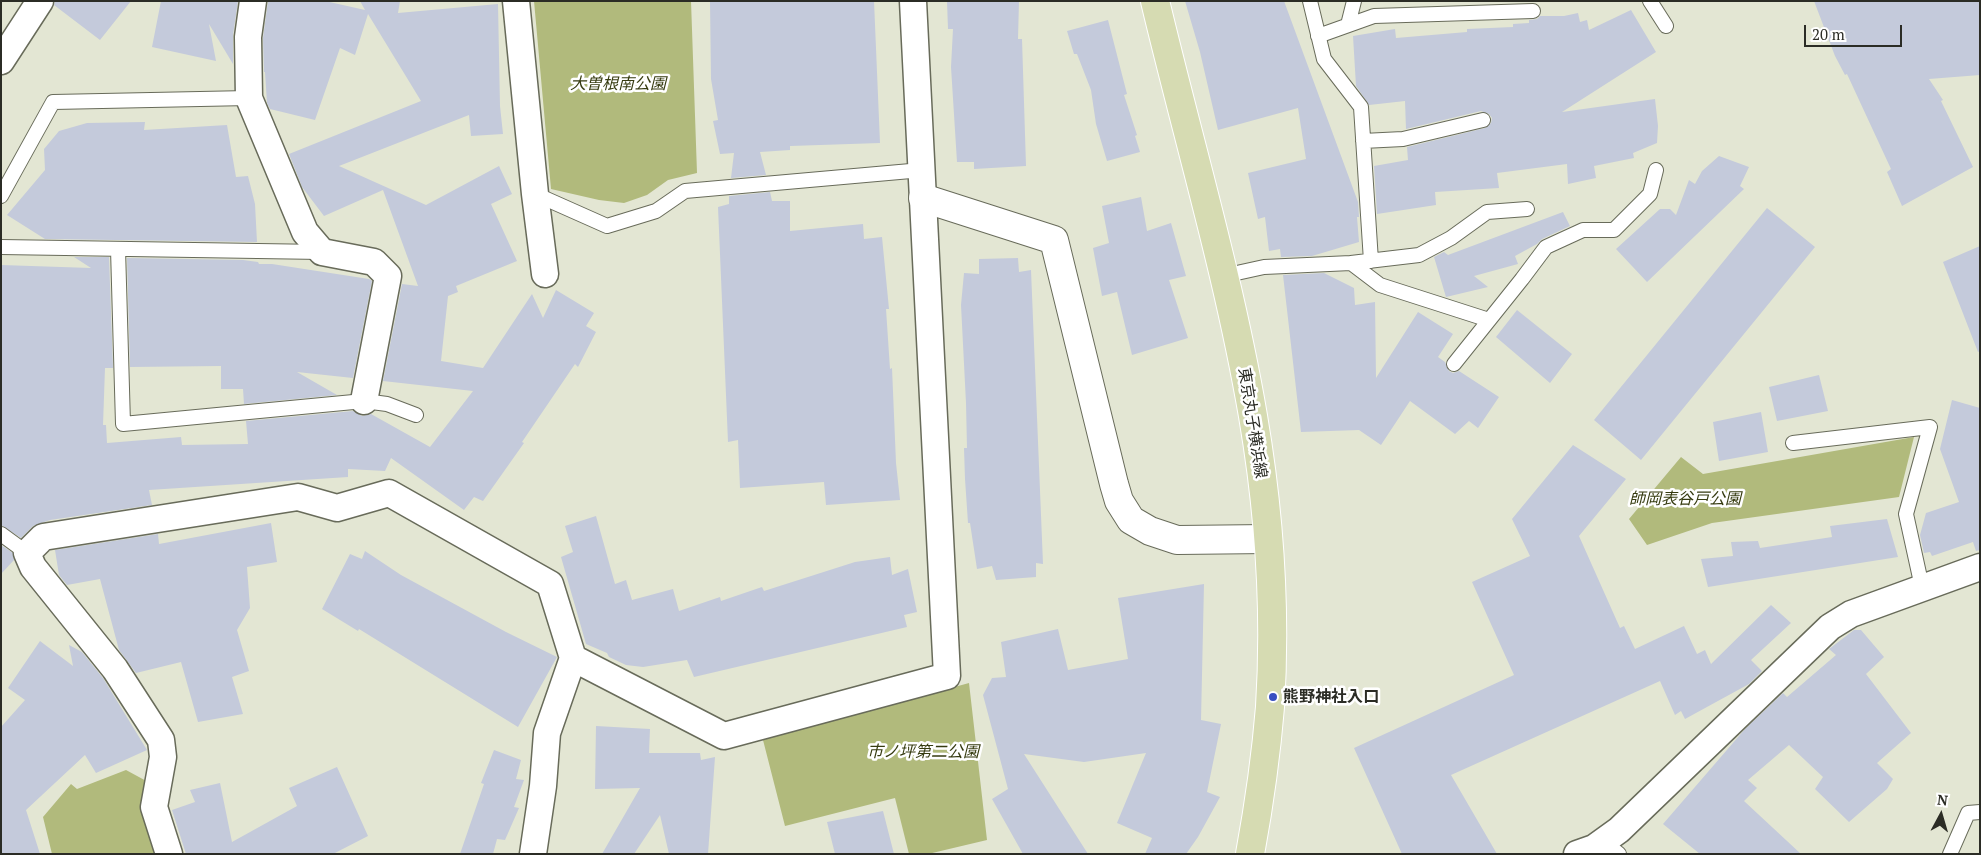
<!DOCTYPE html>
<html>
<head>
<meta charset="utf-8">
<style>
	body { margin:0 }
	#map { position:relative; width:1981px; height:855px; overflow:hidden; background:#e3e6d3; font-family:"PT Serif",serif }
	canvas { display:block }
	.frame { position:absolute; inset:0; border:2px solid #2b2c25; pointer-events:none }
	.north { position:absolute; left:1916px; top:790px; width:50px; height:50px; -webkit-text-stroke:4px #fff; paint-order:stroke; rotate:6deg; font-size:14px; font-weight:700; line-height:20px; text-align:center; color:#2b2c25 }
	.north::after { content:''; display:block; margin:auto; width:18px; height:22px; background:#2b2c25; clip-path:polygon(50% 0,100% 100%,50% 72%,0 100%) }
	.scale { position:absolute; left:1804px; top:25px; width:98px; height:22px; box-sizing:border-box; border:2px solid #2b2c25; border-top:0; padding-left:6px; font-size:15px; line-height:18px; white-space:nowrap; color:#2b2c25; -webkit-text-stroke:4px #fff; paint-order:stroke }
</style>
</head>
<body>
<div id="map">
<canvas width="1981" height="855"></canvas>
<div class="frame"></div>
<div class="north">N</div>
<div class="scale">20 m</div>
</div>
<script>
const ctx = document.querySelector('canvas').getContext('2d');
ctx.lineJoin = 'round';
function fillPath(path, color) { ctx.fillStyle = color; ctx.fill(path, 'evenodd'); }
function strokePath(path, color, width, dash) { ctx.strokeStyle = color; ctx.lineWidth = width; ctx.lineCap = dash ? 'butt' : 'round'; ctx.setLineDash(dash || []); ctx.stroke(path); }
function drawText(font, color, halo, rows, align = 'center') {
  ctx.font = font + ' "PT Serif","Noto Sans JP",serif'; ctx.lineWidth = 5; ctx.setLineDash([]); ctx.textBaseline = 'middle'; ctx.strokeStyle = halo; ctx.fillStyle = color; for (const [text, x, y, turn = 0] of rows) {
    ctx.save(); ctx.translate(x, y); ctx.rotate((+turn || 0) * Math.PI / 180); ctx.textAlign = isNaN(turn) ? turn : align; if (halo) ctx.strokeText(text, 0, 0); ctx.fillText(text, 0, 0); ctx.restore();
  }
}
const green = new Path2D(`
	M 534,1 L 691,1 L 697,173 L 668,180 L 647,195 L 624,203 L 599,200 L 551,189 Z
	M 1914,437 L 1899,497 L 1712,523 L 1647,545 L 1629,519 L 1681,457 L 1703,474 Z
	M 969,683 L 987,840 L 928,854 L 909,854 L 895,798 L 785,826 L 763,740 Z
	M 126,770 L 150,783 L 158,854 L 52,854 L 43,817 L 71,784 L 77,789 Z`);
const building = new Path2D(`
	M 55,1 L 131,1 L 100,40 L 54,5 Z
	M 161,1 L 238,1 L 233,35 L 233,64 L 209,24 L 216,61 L 152,47 Z
	M 268,1 L 325,1 L 365,10 L 360,1 L 400,1 L 398,13 L 498,4 L 500,106 L 503,134 L 471,136 L 469,115 L 339,166 L 426,205 L 499,166 L 512,194 L 491,204 L 517,261 L 456,286 L 458,292 L 448,296 L 441,361 L 483,368 L 532,294 L 543,318 L 556,290 L 594,313 L 586,326 L 596,332 L 578,367 L 575,364 L 522,442 L 524,443 L 483,501 L 474,497 L 464,510 L 391,458 L 385,471 L 348,469 L 348,477 L 149,490 L 152,505 L 50,520 L 33,526 L 21,538 L 1,525 L 1,265 L 91,268 L 74,257 L 109,257 L 113,368 L 105,368 L 103,425 L 106,425 L 107,443 L 181,437 L 182,445 L 248,444 L 246,421 L 353,411 L 362,416 L 371,414 L 430,447 L 473,391 L 383,381 L 402,284 L 418,286 L 383,190 L 324,216 L 302,187 L 289,154 L 421,101 L 368,14 L 355,55 L 340,48 L 315,120 L 270,109 L 267,103 L 265,72 L 264,72 L 263,38 Z
	M 710,1 L 874,1 L 880,143 L 790,146 L 790,150 L 760,152 L 766,175 L 731,178 L 734,153 L 720,154 L 713,121 L 718,120 L 711,79 Z
	M 947,1 L 1019,1 L 1018,39 L 1022,39 L 1026,166 L 974,169 L 974,162 L 957,162 L 951,67 L 953,29 L 948,29 Z
	M 1185,1 L 1284,1 L 1358,202 L 1359,217 L 1357,217 L 1359,242 L 1312,256 L 1281,257 L 1280,249 L 1269,251 L 1265,217 L 1258,219 L 1248,173 L 1306,159 L 1298,108 L 1218,130 L 1200,52 Z
	M 1814,1 L 1980,1 L 1980,75 L 1929,79 L 1943,100 L 1941,101 L 1973,167 L 1902,206 L 1887,172 L 1891,169 L 1847,74 L 1845,75 L 1835,56 Z
	M 1631,10 L 1656,52 L 1562,112 L 1655,99 L 1658,126 L 1657,143 L 1633,153 L 1634,158 L 1594,166 L 1596,178 L 1568,184 L 1567,164 L 1497,173 L 1499,188 L 1435,192 L 1436,205 L 1377,214 L 1374,166 L 1408,160 L 1407,147 L 1485,128 L 1491,123 L 1492,118 L 1489,114 L 1481,111 L 1406,129 L 1405,101 L 1369,105 L 1356,86 L 1353,36 L 1395,29 L 1396,38 L 1467,32 L 1467,29 L 1513,27 L 1513,24 L 1529,23 L 1529,20 L 1537,19 L 1540,16 L 1564,16 L 1578,13 L 1580,22 L 1587,20 L 1589,30 Z
	M 1108,20 L 1127,94 L 1124,95 L 1137,135 L 1135,136 L 1140,152 L 1107,161 L 1096,124 L 1091,90 L 1077,54 L 1074,54 L 1067,31 Z
	M 145,122 L 144,130 L 227,125 L 236,177 L 248,176 L 255,204 L 257,242 L 45,239 L 7,215 L 45,170 L 44,149 L 59,131 L 87,123 Z
	M 1719,156 L 1749,167 L 1740,186 L 1744,189 L 1647,282 L 1616,249 L 1660,209 L 1670,209 L 1676,215 L 1689,180 L 1695,184 L 1702,171 Z
	M 770,192 L 772,201 L 790,201 L 790,231 L 863,224 L 864,239 L 882,237 L 889,309 L 886,309 L 890,369 L 892,368 L 896,463 L 900,500 L 826,505 L 824,482 L 740,488 L 738,440 L 728,442 L 718,207 L 729,204 L 729,196 Z
	M 1141,197 L 1147,231 L 1171,223 L 1186,276 L 1169,280 L 1188,338 L 1132,355 L 1117,292 L 1102,296 L 1093,248 L 1109,243 L 1102,206 Z
	M 1767,208 L 1815,247 L 1641,460 L 1594,420 Z
	M 1563,212 L 1570,226 L 1542,239 L 1537,244 L 1515,256 L 1518,264 L 1474,276 L 1488,287 L 1446,297 L 1434,257 L 1444,252 L 1448,255 Z
	M 1980,246 L 1980,351 L 1978,352 L 1943,262 Z
	M 127,258 L 243,260 L 258,262 L 259,264 L 272,264 L 369,279 L 372,281 L 353,378 L 297,372 L 337,395 L 244,404 L 243,389 L 221,389 L 221,366 L 130,367 Z
	M 1018,258 L 1019,272 L 1031,270 L 1043,564 L 1036,563 L 1036,577 L 996,580 L 992,566 L 977,569 L 970,523 L 968,523 L 965,479 L 964,448 L 967,448 L 966,403 L 961,305 L 964,273 L 979,274 L 979,259 Z
	M 1324,273 L 1354,288 L 1355,305 L 1375,302 L 1376,378 L 1418,312 L 1453,334 L 1438,357 L 1445,362 L 1449,371 L 1453,373 L 1459,371 L 1499,397 L 1478,428 L 1469,421 L 1455,434 L 1410,401 L 1381,445 L 1359,430 L 1301,432 L 1283,275 Z
	M 1517,310 L 1572,354 L 1550,383 L 1496,337 Z
	M 1819,375 L 1828,411 L 1777,421 L 1769,387 Z
	M 1952,400 L 1980,408 L 1980,550 L 1976,551 L 1973,542 L 1932,556 L 1930,552 L 1924,553 L 1920,535 L 1926,513 L 1959,502 L 1940,449 Z
	M 1761,412 L 1768,452 L 1719,461 L 1713,422 Z
	M 1573,445 L 1626,479 L 1579,536 L 1620,628 L 1624,626 L 1635,649 L 1684,626 L 1697,654 L 1705,650 L 1711,664 L 1771,605 L 1791,623 L 1751,660 L 1762,671 L 1749,684 L 1685,719 L 1681,711 L 1675,715 L 1660,681 L 1451,775 L 1497,854 L 1402,854 L 1354,748 L 1514,675 L 1472,582 L 1530,556 L 1512,519 Z
	M 596,516 L 615,584 L 626,580 L 632,600 L 673,589 L 679,611 L 720,597 L 721,601 L 762,587 L 764,591 L 855,562 L 890,557 L 892,575 L 908,569 L 917,612 L 904,615 L 907,627 L 694,677 L 687,660 L 643,667 L 626,665 L 609,657 L 607,653 L 586,644 L 561,557 L 573,552 L 565,526 Z
	M 1887,519 L 1898,557 L 1708,587 L 1701,559 L 1733,556 L 1731,542 L 1758,541 L 1760,548 L 1832,537 L 1830,526 Z
	M 271,523 L 277,562 L 247,567 L 250,608 L 237,630 L 249,671 L 232,677 L 243,714 L 198,722 L 181,662 L 136,673 L 119,650 L 100,579 L 67,585 L 59,575 L 55,550 L 158,534 L 159,544 Z
	M 1,545 L 13,553 L 14,560 L 1,574 Z
	M 365,551 L 401,575 L 506,632 L 557,657 L 518,727 L 359,629 L 358,631 L 322,609 L 350,554 L 362,559 Z
	M 1204,584 L 1201,720 L 1221,724 L 1207,792 L 1220,797 L 1198,837 L 1186,854 L 1145,854 L 1152,838 L 1117,823 L 1146,753 L 1084,762 L 1024,754 L 1088,854 L 1023,854 L 992,799 L 1008,789 L 983,695 L 992,678 L 1006,677 L 1001,642 L 1058,629 L 1068,670 L 1128,659 L 1118,598 Z
	M 1854,630 L 1861,630 L 1884,657 L 1866,674 L 1911,733 L 1877,763 L 1893,779 L 1887,789 L 1849,822 L 1815,789 L 1823,777 L 1789,745 L 1748,780 L 1757,788 L 1744,801 L 1801,854 L 1700,854 L 1663,824 L 1745,729 L 1783,693 L 1787,697 L 1836,655 L 1829,649 Z
	M 40,641 L 73,666 L 69,645 L 82,652 L 103,678 L 147,750 L 96,773 L 85,755 L 26,810 L 40,854 L 1,854 L 1,727 L 25,700 L 8,688 Z
	M 596,726 L 650,729 L 649,753 L 700,753 L 701,760 L 715,757 L 708,854 L 669,854 L 660,815 L 634,854 L 602,854 L 640,788 L 595,789 Z
	M 494,750 L 521,760 L 516,779 L 524,780 L 514,807 L 519,808 L 505,840 L 497,839 L 493,854 L 460,854 L 484,784 L 481,783 Z
	M 337,767 L 368,836 L 333,854 L 186,854 L 172,810 L 195,802 L 190,790 L 220,783 L 232,842 L 297,806 L 289,788 Z
	M 883,811 L 894,854 L 835,854 L 827,822 Z`);
const service = new Path2D(`
	M 1310,1 L 1324,59 L 1361,107 L 1371,261
	M 1650,1 L 1666,26
	M 1348,25 L 1354,1
	M 1318,36 L 1374,16 L 1533,11
	M 1363,141 L 1403,139 L 1483,120
	M 535,194 L 607,226 L 656,211 L 685,191 L 922,170
	M 1,196 L 53,102 L 249,98
	M 1,247 L 322,252
	M 118,249 L 123,424 L 364,401 L 387,404 L 416,415
	M 1351,263 L 1380,285 L 1489,320
	M 1223,276 L 1264,267 L 1351,263 L 1419,255 L 1451,238 L 1487,212 L 1527,209
	M 1454,364 L 1522,279 L 1546,247 L 1583,230 L 1614,230 L 1650,194 L 1656,170
	M 1793,443 L 1930,427 L 1906,514 L 1922,587
	M 1,534 L 27,553
	M 1603,841 L 1619,854
	M 1950,854 L 1968,813 L 1980,812`);
const minor = new Path2D(`
	M 253,1 L 248,37 L 249,98 L 305,232 L 322,252 L 374,262 L 388,276 L 364,401
	M 516,1 L 535,194 L 545,274
	M 1,61 L 40,1
	M 169,854 L 154,807 L 163,757 L 161,740 L 115,669 L 33,567 L 27,553 L 43,537 L 298,497 L 337,508 L 389,493 L 550,584 L 573,658 L 724,736 L 947,676 L 913,1
	M 533,854 L 543,786 L 547,733 L 573,658
	M 1577,854 L 1594,848 L 1619,830 L 1830,627 L 1851,614 L 1980,567`);
const tertiary = new Path2D(`
	M 923,198 L 1054,240 L 1114,484 L 1119,501 L 1131,520 L 1150,531 L 1177,540 L 1268,539`);
const primary = new Path2D(`
	M 1155,1 C 1188,139 1229,276 1253,416 C 1269,510 1276,612 1270,707 C 1266,756 1259,805 1250,854`);
const markers = [
	[1273,697,5,"#384fc1"]
];
const parkNames = [
	["大曽根南公園",618,84],
	["師岡表谷戸公園",1685,499],
	["市ノ坪第二公園",923,752]
];
const streetNames = [
	["東京丸子横浜線",1252,423,81]
];
const poiNames = [
	["熊野神社入口",1283,697]
];
fillPath(green, '#b1ba7c');
fillPath(building, '#c4cadb');
strokePath(service, '#686b5a', 16);
strokePath(minor, '#686b5a', 29);
strokePath(tertiary, '#686b5a', 30);
strokePath(primary, '#fff', 30);
strokePath(service, '#fff', 14);
strokePath(minor, '#fff', 26);
strokePath(tertiary, '#fff', 28);
strokePath(primary, '#d6dbb2', 28);
for (const [x, y, r, color] of markers) { const dot = new Path2D(); dot.arc(x, y, r, 0, 2 * Math.PI); ctx.fillStyle = color; ctx.fill(dot); strokePath(dot, '#fff', 2); }
drawText('italic 16px', '#363b10', '#fff', parkNames);
drawText('16px', '#2b2c25', '#fff', streetNames);
drawText('bold 16px', '#2b2c25', '#fff', poiNames, 'left');
</script>
</body>
</html>
